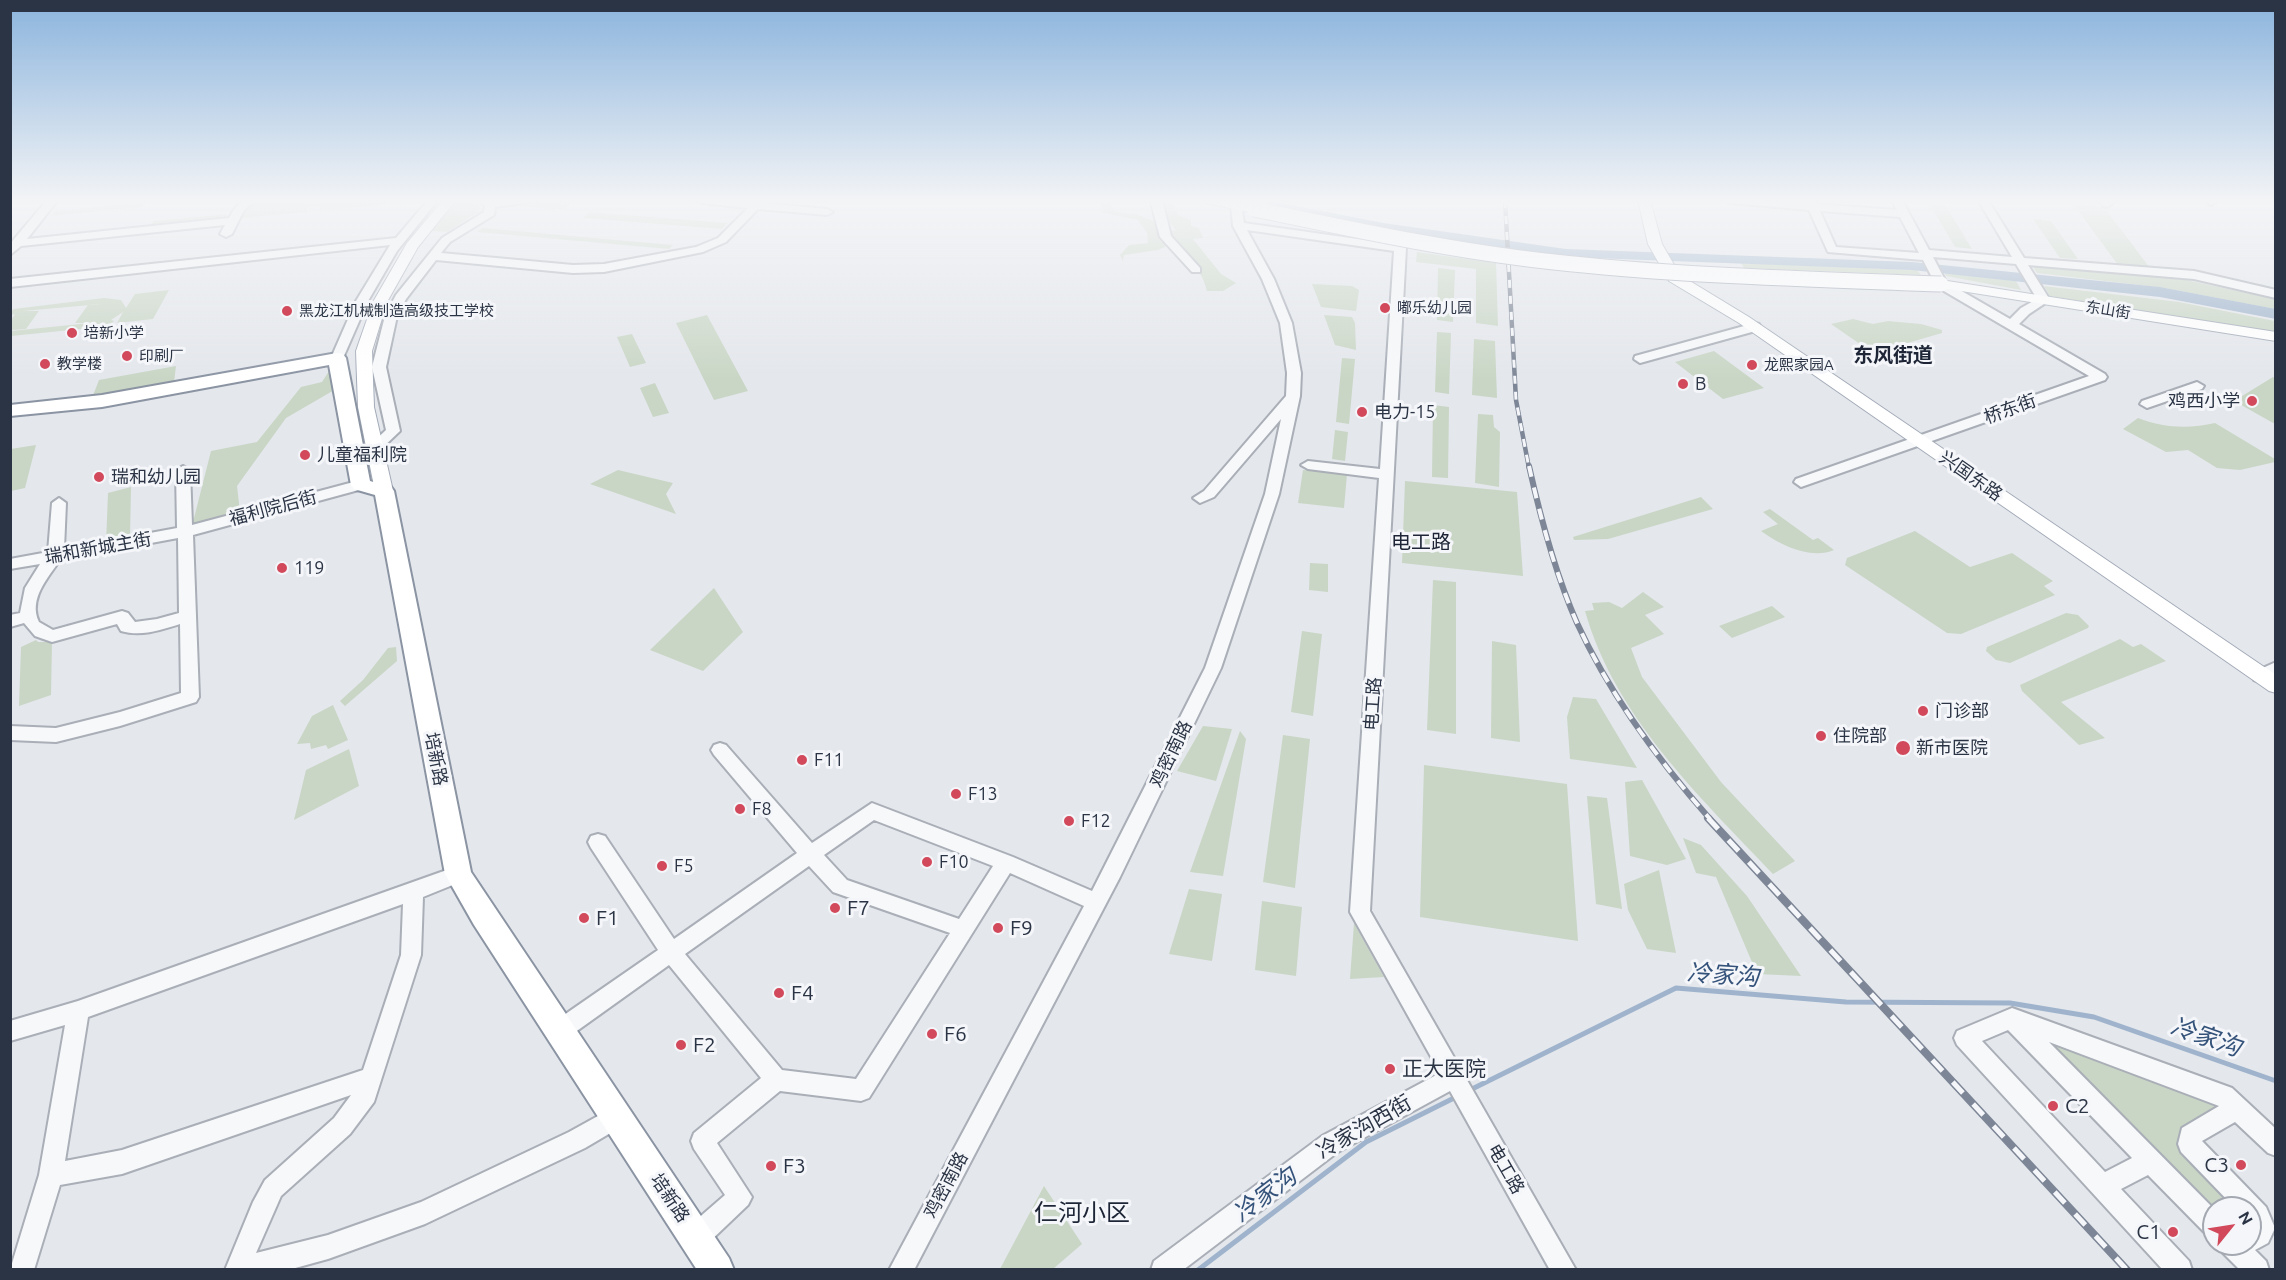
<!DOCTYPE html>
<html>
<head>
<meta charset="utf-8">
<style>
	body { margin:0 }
	#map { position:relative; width:2286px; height:1280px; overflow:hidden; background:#e4e7ec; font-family:Ubuntu,sans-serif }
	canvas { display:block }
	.frame { position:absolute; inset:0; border:12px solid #2b3445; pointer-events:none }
	.north { position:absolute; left:2202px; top:1196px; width:60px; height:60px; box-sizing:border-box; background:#f4f6f9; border:2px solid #a4a8b1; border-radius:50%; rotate:60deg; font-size:16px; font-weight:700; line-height:24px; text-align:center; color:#2b3445 }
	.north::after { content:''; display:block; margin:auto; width:21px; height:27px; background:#d1495b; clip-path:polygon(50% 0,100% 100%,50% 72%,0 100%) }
</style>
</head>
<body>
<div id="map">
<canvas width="2286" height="1280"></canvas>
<div class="frame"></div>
<div class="north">N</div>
</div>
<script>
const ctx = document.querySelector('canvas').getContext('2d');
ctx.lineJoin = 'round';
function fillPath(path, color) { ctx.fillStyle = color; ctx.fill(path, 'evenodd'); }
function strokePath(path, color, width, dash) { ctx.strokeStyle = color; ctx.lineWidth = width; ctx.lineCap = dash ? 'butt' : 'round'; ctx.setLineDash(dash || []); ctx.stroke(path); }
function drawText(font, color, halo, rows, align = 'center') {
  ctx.font = font + ' Ubuntu,"Noto Sans SC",sans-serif'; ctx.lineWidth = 6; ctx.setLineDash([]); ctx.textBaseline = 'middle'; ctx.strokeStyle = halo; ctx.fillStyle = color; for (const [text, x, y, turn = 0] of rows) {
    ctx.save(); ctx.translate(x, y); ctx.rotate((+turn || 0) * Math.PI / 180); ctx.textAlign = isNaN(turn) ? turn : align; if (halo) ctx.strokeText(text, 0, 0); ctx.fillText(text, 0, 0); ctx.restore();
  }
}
const green = new Path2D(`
	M 256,200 L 386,200 L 373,202 L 413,200 L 411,202 L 319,211 L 320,206 L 309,207 L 307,212 L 241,218 L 245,207 Z
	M 458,200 L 472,200 L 481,207 L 478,212 L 447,232 L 432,231 Z
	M 536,200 L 575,200 L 563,210 L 511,205 L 516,202 Z
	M 1100,200 L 1111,200 L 1111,206 L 1117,212 L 1136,214 L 1159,223 L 1163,233 L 1159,240 L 1169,245 L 1158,250 L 1124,255 L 1123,261 L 1120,255 L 1129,245 L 1148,243 L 1147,233 L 1138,220 L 1103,213 Z
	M 1165,200 L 1172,202 L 1178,215 L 1191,220 L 1191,226 L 1199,228 L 1203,238 L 1193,239 L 1221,274 L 1236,283 L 1223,291 L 1207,291 C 1200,261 1178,255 1169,232 L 1176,230 C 1168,221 1162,212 1165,200 Z
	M 146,202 L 142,207 L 51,216 L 55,211 Z
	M 1930,205 L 1946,206 L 1972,249 L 1955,247 Z
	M 2074,205 L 2104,207 L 2150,268 L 2118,265 Z
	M 589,212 L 727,223 L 722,229 L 583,218 Z
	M 227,214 L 224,220 L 149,227 L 154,221 Z
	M 2033,219 L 2051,221 L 2078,259 L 2060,258 Z
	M 482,228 L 673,245 L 669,249 L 477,232 Z
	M 1417,252 L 1496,263 L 1498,326 L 1476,323 L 1476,269 L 1416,262 Z
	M 1741,263 L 1917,270 L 1921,275 L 1744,268 Z
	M 2031,264 L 2186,280 L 2275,299 L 2275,309 L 2165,288 L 2037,273 Z
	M 1438,268 L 1455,270 L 1453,322 L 1437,320 Z
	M 1945,273 L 2016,281 L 2021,290 L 1946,276 Z
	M 1312,284 L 1352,286 L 1359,290 L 1356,311 L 1321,307 Z
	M 2044,286 L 2179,302 L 2275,321 L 2275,333 L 2050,296 Z
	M 169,290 L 153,319 L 117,323 L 123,312 L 111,320 L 114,321 L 110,326 L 11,336 L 11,331 L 90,323 L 75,323 L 88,305 L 101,304 L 23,311 L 39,311 L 26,329 L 11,330 L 11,320 L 15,314 L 11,315 L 11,311 L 14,309 L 104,298 L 121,300 L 126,308 L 135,294 Z
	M 707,315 L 748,391 L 714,400 L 676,323 Z
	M 1324,315 L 1352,317 L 1355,323 L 1356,350 L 1335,345 Z
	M 1853,319 L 1873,324 L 1888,321 L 1921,324 L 1942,330 L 1942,333 L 1873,353 L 1831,324 Z
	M 1437,332 L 1451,333 L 1449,394 L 1435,392 Z
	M 632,334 L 646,363 L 630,367 L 617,337 Z
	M 1474,339 L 1495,341 L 1497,398 L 1472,395 Z
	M 1714,351 L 1764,388 L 1723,399 L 1675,362 Z
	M 1342,358 L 1355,359 L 1349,424 L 1336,422 Z
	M 176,366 L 174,383 L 92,398 L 99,380 Z
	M 331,368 L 336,389 L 286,418 L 237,486 L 240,512 L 192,526 L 211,451 L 257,442 L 301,387 L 322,382 Z
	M 2273,377 L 2275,378 L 2275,424 L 2234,401 Z
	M 655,383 L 669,413 L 653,417 L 640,388 Z
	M 1433,405 L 1449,407 L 1448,478 L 1432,477 Z
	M 1478,414 L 1493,415 L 1494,427 L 1500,432 L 1499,487 L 1475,483 Z
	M 2138,418 C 2162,428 2190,429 2215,423 L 2275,459 L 2275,462 L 2240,470 L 2217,468 L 2188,450 L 2166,452 L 2123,429 Z
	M 1335,430 L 1348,432 L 1345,461 L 1332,459 Z
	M 36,445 L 25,488 L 11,491 L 11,449 Z
	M 618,470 L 673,483 L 666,494 L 676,514 L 590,484 Z
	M 1303,470 L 1347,474 L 1344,508 L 1298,503 Z
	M 1405,481 L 1517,492 L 1523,576 L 1402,563 Z
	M 131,487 L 130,537 L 106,544 L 108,493 Z
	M 1701,497 L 1713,509 L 1608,539 L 1574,540 L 1573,537 Z
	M 1770,509 L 1813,540 L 1818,538 L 1834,550 C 1811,560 1780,545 1761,531 L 1778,524 L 1763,512 Z
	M 1915,531 L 1970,567 L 2012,553 L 2053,581 L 2044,586 L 2055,595 L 1961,634 L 1947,633 L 1845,565 L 1847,558 Z
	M 1310,563 L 1328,564 L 1328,592 L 1309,590 Z
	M 1433,580 L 1456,582 L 1456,734 L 1427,730 Z
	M 714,588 L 743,632 L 703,671 L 650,650 Z
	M 1643,592 L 1664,607 L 1645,615 L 1664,634 L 1631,648 L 1642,677 L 1721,782 L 1795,861 L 1773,874 C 1699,796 1615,717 1585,611 L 1594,610 L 1592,603 L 1609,602 L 1622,608 Z
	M 1772,606 L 1785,617 L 1732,638 L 1719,626 Z
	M 2066,613 L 2078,615 L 2089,626 L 2088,628 L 2010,663 L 1996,660 L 1986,651 L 1987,647 Z
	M 1302,631 L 1322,634 L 1313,716 L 1291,712 Z
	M 2120,639 L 2133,647 L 2141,644 L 2166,661 L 2061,702 L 2105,738 L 2079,745 L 2022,691 L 2020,685 Z
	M 36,640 L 38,642 L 52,642 L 51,695 L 19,706 L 21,647 Z
	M 1492,641 L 1516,645 L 1520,742 L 1491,738 Z
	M 396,647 L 397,661 L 345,706 L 340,701 L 363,680 L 388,648 Z
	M 1573,697 L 1596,699 L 1637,768 L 1570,759 L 1567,717 Z
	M 333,705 L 348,740 L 328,749 L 326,745 L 311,749 L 310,743 L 297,744 L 312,716 Z
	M 1203,726 L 1232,729 L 1216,781 L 1177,771 Z
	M 1240,731 L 1246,739 L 1223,876 L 1190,872 Z
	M 1283,735 L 1310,739 L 1295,888 L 1263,882 Z
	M 349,749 L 359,786 L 294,820 L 306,770 Z
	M 1424,765 L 1567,784 L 1578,941 L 1420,917 Z
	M 1642,780 L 1686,859 L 1667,865 L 1630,856 L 1625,782 Z
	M 1587,796 L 1607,798 L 1622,909 L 1596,904 Z
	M 1683,838 L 1701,845 L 1747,896 L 1801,976 L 1757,974 L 1716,877 L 1696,873 Z
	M 1659,870 L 1676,953 L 1647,949 L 1628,910 L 1624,884 Z
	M 1189,889 L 1222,894 L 1212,961 L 1169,954 Z
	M 1262,901 L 1302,907 L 1296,976 L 1255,970 Z
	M 1354,923 L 1384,977 L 1350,979 Z
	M 2034,1030 L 2228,1106 L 2181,1138 L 2242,1208 L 2214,1208 L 2214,1214 Z
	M 1044,1186 L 1082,1244 L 1053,1269 L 1000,1269 Z`);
const stream = new Path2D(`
	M 1468,1091 L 1676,988 L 1846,1002 L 2010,1003 L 2094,1017 L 2276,1081
	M 1198,1270 L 1366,1142 L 1458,1096`);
const river = new Path2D(`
	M 1238,200 L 1265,200 L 1384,223 L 1566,249 L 1912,262 L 2160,287 L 2276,309 L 2276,319 L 2160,297 L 1912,270 L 1566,257 L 1384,231 L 1245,204 Z`);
const minor = new Path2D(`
	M 47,200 L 58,200 L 27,239 L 229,218 C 236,205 241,199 256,200 L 244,210 L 232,234 L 226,237 L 220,234 L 225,225 L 21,246 L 10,255 L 10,244 Z
	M 428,200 L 438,200 L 397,251 L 368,301 L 343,358 L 337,362 L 331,358 L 356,301 L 390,245 L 10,287 L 10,279 L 396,238 Z
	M 478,200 L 530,200 L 525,203 L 495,207 L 494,215 L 450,242 L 441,253 L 573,265 L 604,264 L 696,247 L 718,238 L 748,208 L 701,203 L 696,200 L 753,202 L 765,200 L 764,203 L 827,209 L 833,212 L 827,215 L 758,209 L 726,242 L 703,252 L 604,272 L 573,273 L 436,260 L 406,299 L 397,316 L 386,367 L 400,431 L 380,450 L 370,450 L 368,447 L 386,430 L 372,367 L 385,316 L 396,295 L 442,238 L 484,212 L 485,206 Z
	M 1152,200 L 1162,200 L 1171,236 L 1200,268 L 1200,272 L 1192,272 L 1160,237 L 1151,203 Z
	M 1725,200 L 1806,203 L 1805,200 L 1815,200 L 1817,204 L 1897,210 L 1892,200 L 1902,200 L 1929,250 L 2012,257 L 1978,200 L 1988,200 L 2024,258 L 2194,271 L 2276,290 L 2276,298 L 2194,279 L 2028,265 L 2050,300 L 2029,314 L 2019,324 L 2105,374 L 2107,377 L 2105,380 L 1801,487 L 1794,482 L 1796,479 L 2089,376 L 1937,287 L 1923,260 L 1828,252 L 1809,210 L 1730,203 ZM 1820,211 L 1900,217 L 1919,253 L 1836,247 ZM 1933,257 L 2016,264 L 2037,299 L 2021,308 L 2010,319 L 1946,282 Z
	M 2099,200 L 2109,200 L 2112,204 L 2107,207 L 2103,206 Z
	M 2204,200 L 2215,200 L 2216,202 L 2211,205 Z
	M 1236,202 L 1241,205 L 1244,223 L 1400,245 L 1406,248 L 1370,911 L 1576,1270 L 1550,1270 L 1450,1091 L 1338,1152 L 1183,1270 L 1151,1270 L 1154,1261 L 1322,1136 L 1440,1073 L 1350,912 L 1379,478 L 1308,469 L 1301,465 L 1308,461 L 1380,469 L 1394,251 L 1247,230 L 1274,279 L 1292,323 L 1301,373 L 1300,396 L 1279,494 L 1221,668 L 1120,877 L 914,1270 L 889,1270 L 1084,906 L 1010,873 L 869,1098 L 861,1101 L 780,1091 L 717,1143 L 752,1197 L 748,1205 L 705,1246 L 696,1249 L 687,1246 L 684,1237 L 687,1228 L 725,1195 L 694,1149 L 691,1141 L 694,1133 L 761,1078 L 669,965 L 567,1038 L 559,1041 L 551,1038 L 548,1031 L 551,1024 L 658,950 L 591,848 L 588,842 L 591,836 L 598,834 L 605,836 L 674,939 L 797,853 L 714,755 L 711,750 L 714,745 L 720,743 L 726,745 L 812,843 L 872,803 L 1013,857 L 1092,891 L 1205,668 L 1265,494 L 1281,419 L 1214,497 L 1200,503 L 1193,498 L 1204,491 L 1286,396 L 1287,373 L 1280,323 L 1262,279 L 1233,226 L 1231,205 ZM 874,820 L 993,866 L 959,919 L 847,880 L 824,855 ZM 809,866 L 833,892 L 950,933 L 856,1079 L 782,1070 L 685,954 Z
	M 1755,323 L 1759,324 L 1761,327 L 1759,330 L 1640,363 L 1634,359 L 1635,356 Z
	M 2197,382 L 2204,386 L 2202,389 L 2147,408 L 2140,404 L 2142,401 Z
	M 183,466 L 190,470 L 192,525 L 361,480 L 368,485 L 366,488 L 193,535 L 199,697 L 196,702 L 120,726 L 56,742 L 10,740 L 10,726 L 56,728 L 120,712 L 181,693 L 180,624 C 161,630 141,637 121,631 L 117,624 L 52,642 L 35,636 L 24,623 L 10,627 L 10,615 L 20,613 L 25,588 L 40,564 L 10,569 L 10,559 L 48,552 L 52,503 L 59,498 L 66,503 L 64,549 L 177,528 L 176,470 ZM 178,538 L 179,613 L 157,619 L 135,622 L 128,613 L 122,611 L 53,630 L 39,622 C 28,599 48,578 60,560 Z
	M 2276,662 L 2276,676 L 2260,682 L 2254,680 L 2252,676 L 2254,672 Z
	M 458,866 L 465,868 L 468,874 L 465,880 L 423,897 L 421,955 L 374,1102 L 350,1134 L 281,1196 L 256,1253 L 328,1235 L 421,1202 L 569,1132 L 616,1106 L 624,1109 L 627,1117 L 624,1125 L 585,1148 L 425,1224 L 328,1259 L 288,1270 L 225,1270 L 253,1202 L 265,1180 L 334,1118 L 351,1095 L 122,1174 L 60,1185 L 34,1270 L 10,1270 L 39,1175 L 65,1025 L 10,1041 L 10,1021 L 78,1001 ZM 403,904 L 401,955 L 363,1070 L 122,1150 L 65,1161 L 88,1017 Z
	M 2012,1008 L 2232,1088 L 2276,1129 L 2276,1156 L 2268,1153 L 2235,1122 L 2202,1141 L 2266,1207 L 2275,1228 L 2268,1243 L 2255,1250 L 2266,1261 L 2269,1270 L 2240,1270 L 2223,1253 L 2220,1244 L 2250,1244 L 2250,1208 L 2235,1208 L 2181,1152 L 2178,1144 L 2182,1128 L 2219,1106 L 2049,1042 L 2214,1209 L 2214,1238 L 2206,1234 L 2148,1175 L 2121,1189 L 2189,1261 L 2192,1270 L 2163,1270 L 1957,1045 L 1954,1038 L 1957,1031 ZM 2008,1030 L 2132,1158 L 2105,1172 L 1982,1041 Z`);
const major = new Path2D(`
	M 443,200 L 456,200 L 418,247 L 387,302 L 372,351 L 374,407 L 393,491 L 390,495 L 378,495 L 375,491 L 358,407 L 356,351 L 373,302 L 407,243 Z
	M 1204,200 L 1227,200 L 1259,206 L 1260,209 L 1254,213 L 1205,203 Z
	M 1638,200 L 1650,200 L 1662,244 L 1680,275 L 1749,317 L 2276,675 L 2276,693 L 2269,691 L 1739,323 L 1669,281 L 1648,244 Z
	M 1941,280 L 2276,332 L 2276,341 L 1936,287 L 1934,284 Z`);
const highway = new Path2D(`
	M 337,353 L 343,354 L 346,358 L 370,481 L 391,487 L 394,491 L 471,872 L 729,1258 L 734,1270 L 697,1270 L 474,925 L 445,874 L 375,495 L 354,489 L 351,485 L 329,365 L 102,407 L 10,416 L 10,405 L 102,395 Z`);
const railFar2 = new Path2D(`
	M 1505,200 L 1516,400 L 1529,468`);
const railFar1 = new Path2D(`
	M 1529,466 C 1541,520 1555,573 1577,623 C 1610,695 1658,760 1710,819`);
const rail = new Path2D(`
	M 1708,818 L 2127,1270`);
const majorBridge = new Path2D(`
	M 1254,209 C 1351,229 1447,250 1545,261 C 1677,276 1809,279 1941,284`);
const markers = [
	[1385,308,6,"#d1495b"],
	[287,311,6,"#d1495b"],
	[72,333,6,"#d1495b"],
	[127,356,6,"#d1495b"],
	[45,364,6,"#d1495b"],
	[1752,365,6,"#d1495b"],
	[1683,384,6,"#d1495b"],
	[2252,401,6,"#d1495b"],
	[1362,412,6,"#d1495b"],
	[305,455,6,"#d1495b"],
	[99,477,6,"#d1495b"],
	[282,568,6,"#d1495b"],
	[1923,711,6,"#d1495b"],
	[1821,736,6,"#d1495b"],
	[1903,748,8,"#d1495b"],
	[802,760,6,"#d1495b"],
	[956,794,6,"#d1495b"],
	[740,809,6,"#d1495b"],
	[1069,821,6,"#d1495b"],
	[927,862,6,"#d1495b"],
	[662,866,6,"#d1495b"],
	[835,908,6,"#d1495b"],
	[584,918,6,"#d1495b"],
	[998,928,6,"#d1495b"],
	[779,993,6,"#d1495b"],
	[932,1034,6,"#d1495b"],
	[681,1045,6,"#d1495b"],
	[1390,1069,6,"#d1495b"],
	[2053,1106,6,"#d1495b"],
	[2241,1165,6,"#d1495b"],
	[771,1166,6,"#d1495b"],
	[2173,1232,6,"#d1495b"]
];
const farPoinames = [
	["嘟乐幼儿园",1397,308],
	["黑龙江机械制造高级技工学校",299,311],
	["培新小学",84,333],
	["印刷厂",139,356],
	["教学楼",57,364],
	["龙熙家园A",1764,365]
];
const farStreetnames = [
	["东山街",2108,310,9]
];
const poiNames = [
	["B",1695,384],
	["鸡西小学",2240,401,"right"],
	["电力-15",1374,412],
	["儿童福利院",317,455],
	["瑞和幼儿园",111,477],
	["119",294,568],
	["门诊部",1935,711],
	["住院部",1833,736],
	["新市医院",1916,748],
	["F11",814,760],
	["F13",968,794],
	["F8",752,809],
	["F12",1081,821],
	["F10",939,862],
	["F5",674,866]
];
const streetNames = [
	["桥东街",2010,409,-20],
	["兴国东路",1971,476,35],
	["福利院后街",273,508,-15],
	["瑞和新城主街",98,548,-10],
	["电工路",1373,704,-86],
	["鸡密南路",1171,754,-64],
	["培新路",436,759,79],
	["电工路",1506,1169,60],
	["鸡密南路",946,1185,-62],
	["培新路",670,1198,56]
];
const farDistrictnames = [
	["东风街道",1893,355]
];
const neighbourhoodNames = [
	["电工路",1421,542]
];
const nearPoinames = [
	["F7",847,908],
	["F1",596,918],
	["F9",1010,928],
	["F4",791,993],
	["F6",944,1034],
	["F2",693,1045],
	["正大医院",1402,1069],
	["C2",2065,1106],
	["C3",2229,1165,"right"],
	["F3",783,1166],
	["C1",2161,1232,"right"]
];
const nearStreetnames = [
	["冷家沟西街",1364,1127,-30]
];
const nearWaternames = [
	["冷家沟",1723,975,4],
	["冷家沟",2206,1037,19],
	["冷家沟",1265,1195,-37]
];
const nearNeighbourhoodnames = [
	["仁河小区",1082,1213]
];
fillPath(green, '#c9d6c5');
strokePath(stream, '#9fb4cc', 5);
fillPath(river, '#9fb4cc');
strokePath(minor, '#a9aeb7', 4);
strokePath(major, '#a3abb8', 2);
strokePath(highway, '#8b94a3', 4);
fillPath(minor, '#f7f8fa');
fillPath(major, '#fff');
fillPath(highway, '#fff');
strokePath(railFar2, '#7d8696', 4.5);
strokePath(railFar1, '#7d8696', 6);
strokePath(rail, '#7d8696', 8);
strokePath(railFar2, '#f4f6f9', 3, [8]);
strokePath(railFar1, '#f4f6f9', 4, [11]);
strokePath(rail, '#f4f6f9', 5, [15]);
strokePath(majorBridge, '#a3abb8', 17, []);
strokePath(majorBridge, '#fff', 15);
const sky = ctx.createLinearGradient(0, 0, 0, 379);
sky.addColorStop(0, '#8bb4dd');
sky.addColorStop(0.53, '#f3f4f6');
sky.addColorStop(1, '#f3f4f600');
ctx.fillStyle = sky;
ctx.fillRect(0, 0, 2286, 379);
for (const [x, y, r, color] of markers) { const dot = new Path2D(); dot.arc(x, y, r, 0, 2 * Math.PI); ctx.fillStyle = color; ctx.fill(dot); strokePath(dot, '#f4f6f9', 2); }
drawText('15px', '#2b3445', '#f4f6f9', farPoinames, 'left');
drawText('15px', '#2b3445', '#f4f6f9', farStreetnames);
drawText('18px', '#2b3445', '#f4f6f9', poiNames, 'left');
drawText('18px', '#2b3445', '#f4f6f9', streetNames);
drawText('bold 20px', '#1d2536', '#f4f6f9', farDistrictnames);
drawText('20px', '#1d2536', '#f4f6f9', neighbourhoodNames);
drawText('21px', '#2b3445', '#f4f6f9', nearPoinames, 'left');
drawText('21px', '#2b3445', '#f4f6f9', nearStreetnames);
drawText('italic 24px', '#34527a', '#f4f6f9', nearWaternames);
drawText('24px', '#1d2536', '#f4f6f9', nearNeighbourhoodnames);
</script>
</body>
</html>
